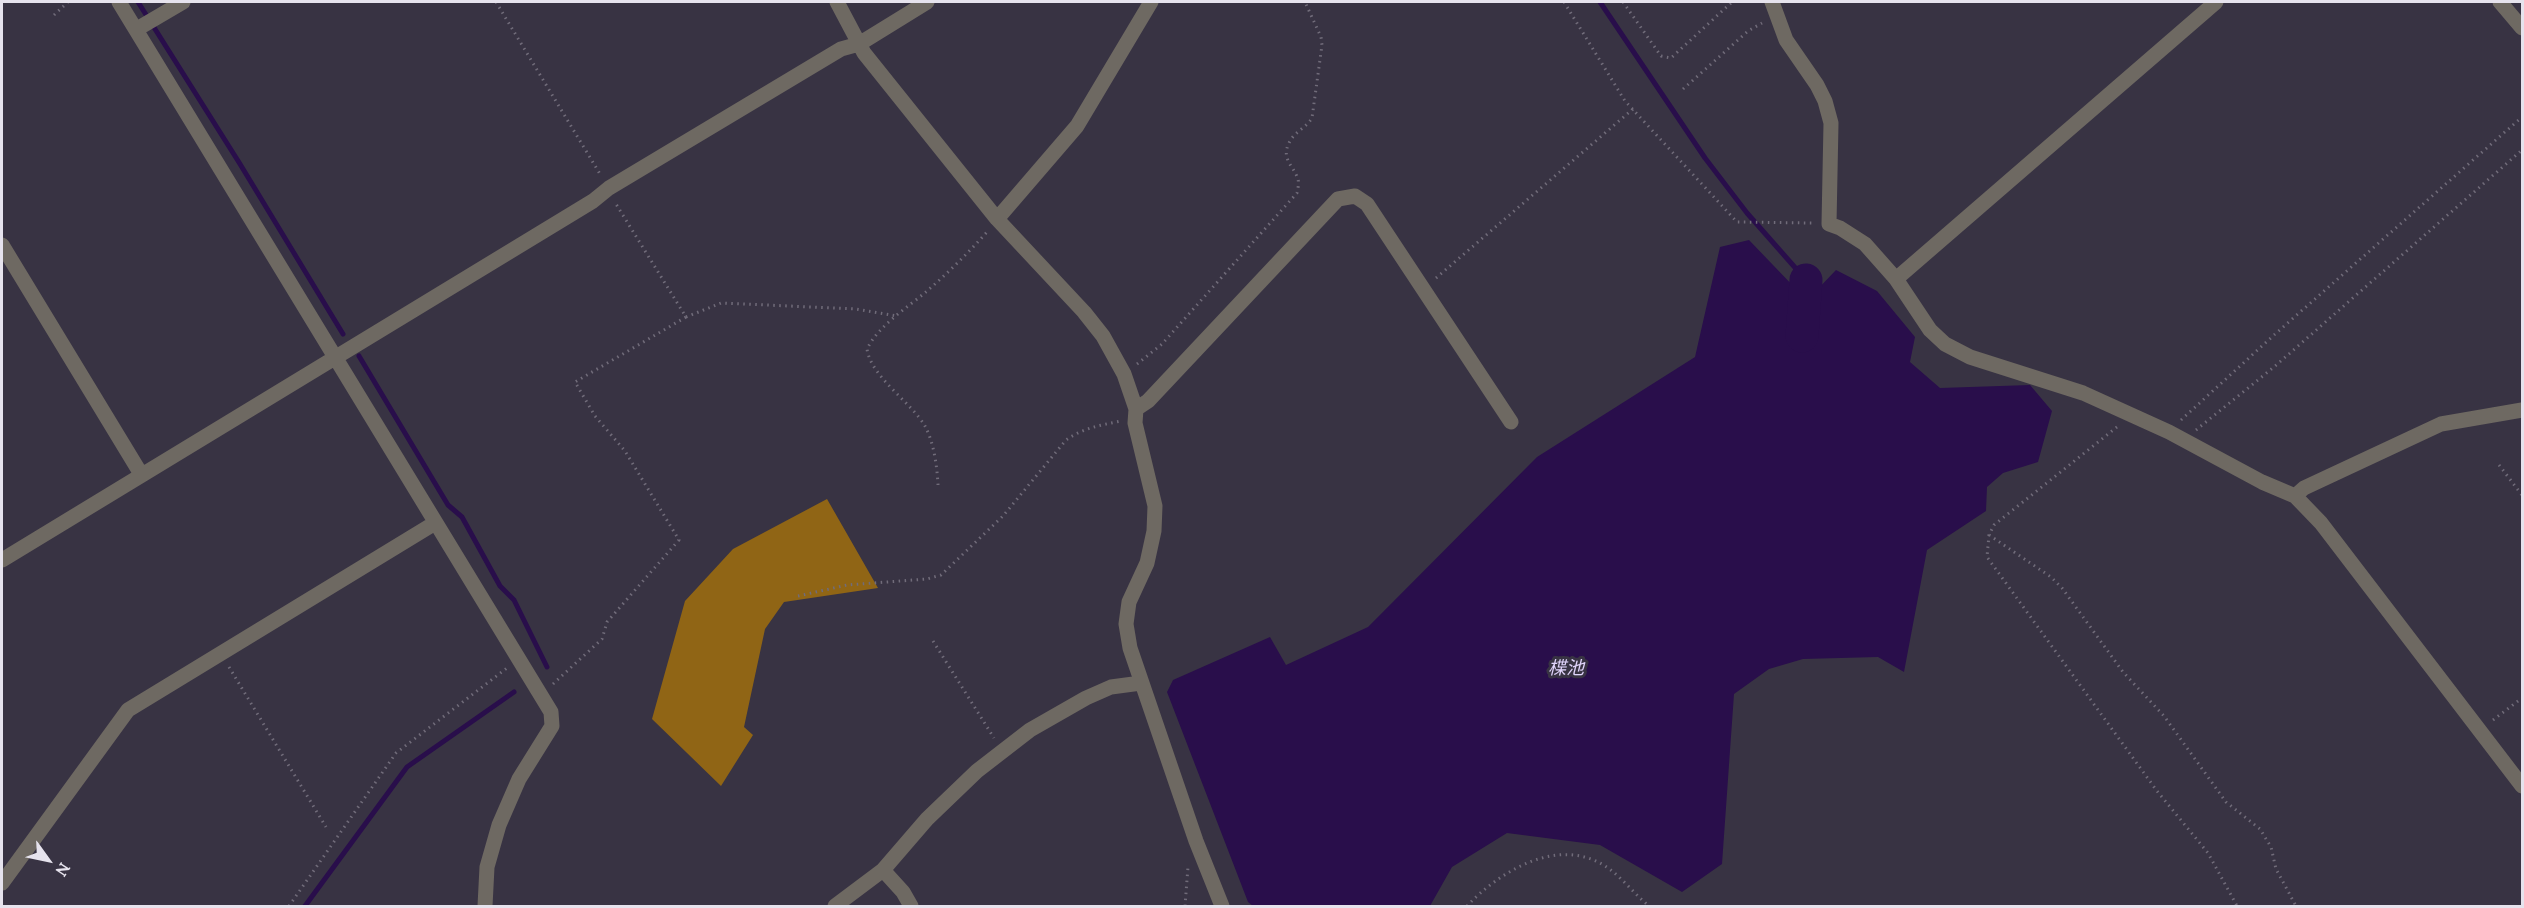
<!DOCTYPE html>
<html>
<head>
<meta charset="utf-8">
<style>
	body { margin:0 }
	#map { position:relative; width:2524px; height:908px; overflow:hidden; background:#383343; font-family:Lora,serif }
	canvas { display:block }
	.frame { position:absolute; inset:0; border:3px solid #e6e3ed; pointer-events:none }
	.north { position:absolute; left:18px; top:830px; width:60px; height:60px; -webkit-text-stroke:4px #383343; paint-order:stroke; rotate:123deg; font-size:16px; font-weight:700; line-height:24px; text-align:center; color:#e6e3ed }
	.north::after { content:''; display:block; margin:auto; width:21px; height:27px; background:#e6e3ed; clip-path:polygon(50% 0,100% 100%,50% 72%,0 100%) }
</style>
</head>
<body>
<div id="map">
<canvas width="2524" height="908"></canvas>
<div class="frame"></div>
<div class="north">N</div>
</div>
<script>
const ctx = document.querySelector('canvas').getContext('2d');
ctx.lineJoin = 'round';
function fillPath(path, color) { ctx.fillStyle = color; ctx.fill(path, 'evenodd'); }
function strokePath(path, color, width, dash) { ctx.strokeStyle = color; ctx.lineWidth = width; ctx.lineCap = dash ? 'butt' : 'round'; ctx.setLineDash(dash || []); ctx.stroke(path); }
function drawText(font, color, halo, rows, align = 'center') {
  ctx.font = font + ' Lora,"Noto Sans JP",serif'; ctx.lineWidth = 6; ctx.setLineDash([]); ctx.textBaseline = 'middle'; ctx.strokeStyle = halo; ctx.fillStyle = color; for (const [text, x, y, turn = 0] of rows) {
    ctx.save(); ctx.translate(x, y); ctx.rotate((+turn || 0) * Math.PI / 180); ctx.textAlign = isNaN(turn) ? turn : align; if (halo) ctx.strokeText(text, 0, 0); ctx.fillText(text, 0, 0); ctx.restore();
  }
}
const forest = new Path2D(`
	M 827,499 L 878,588 L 784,602 L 765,629 L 744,727 L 753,735 L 721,786 L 652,719 L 685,601 L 733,549 Z`);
const water = new Path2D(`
	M 1749,240 L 1797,290 L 1814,293 L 1836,270 L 1877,291 L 1915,337 L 1910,362 L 1940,388 L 2030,385 L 2052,411 L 2038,462 L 2003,473 L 1987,487 L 1986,511 L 1927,550 L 1904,672 L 1878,657 L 1803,659 L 1769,669 L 1734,694 L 1722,864 L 1682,892 L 1600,845 L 1507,833 L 1452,867 L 1430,906 L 1253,906 L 1248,902 L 1167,692 L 1173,680 L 1270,637 L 1286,665 L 1368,627 L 1537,457 L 1695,357 L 1720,247 Z`);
const stream = new Path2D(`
	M 138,2 L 240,164 L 343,334
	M 1600,2 L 1705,158 L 1747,213 L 1806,280
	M 359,356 L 448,505 L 462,517 L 500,586 L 514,600 L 547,667
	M 305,906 L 407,767 L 514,692`);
const river = new Path2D(`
	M 1802,336 L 1806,280`);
const path = new Path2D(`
	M 496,2 L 600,174
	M 1564,2 L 1625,101 L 1737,222 L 1812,223
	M 1623,2 L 1661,56 L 1671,58 L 1732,2
	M 54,15 L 68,2
	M 1683,89 L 1748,31 L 1762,23
	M 1436,278 L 1633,109
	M 686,317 L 721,303 L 856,309 L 897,316
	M 1137,364 L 1162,344 L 1297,193 C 1298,189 1299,183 1298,179 C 1293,165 1281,159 1289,143 C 1294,132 1306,128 1312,118 L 1322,45 L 1321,37 L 1305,2
	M 2181,420 L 2274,335 L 2522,117
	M 2117,427 L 1994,525 L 1989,535 L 1987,557 L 2157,791 L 2208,853 L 2237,906
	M 2196,430 L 2274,367 L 2522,150
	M 2499,465 L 2522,495
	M 938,485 C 937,466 934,443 925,426 C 911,402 871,377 867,349 C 879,325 907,308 927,291 C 948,273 968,253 987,232
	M 1989,535 L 2051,577 L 2062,588 L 2123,672 L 2164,716 L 2226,802 L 2260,829 L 2271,847 L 2276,869 L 2296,906
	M 798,596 L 847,585 L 927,579 L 941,575 L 1003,516 L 1066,440 C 1083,428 1101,425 1121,421
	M 933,641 L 994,738
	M 229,667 L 326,827
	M 553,684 L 602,639 L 607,622 L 679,540 L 625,451 L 595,416 L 575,382 L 686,317 L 616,204
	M 2493,720 L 2522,698
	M 289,906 L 396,753 L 507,668
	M 1185,906 L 1188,867
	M 1467,906 C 1500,871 1558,836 1605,866 C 1622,877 1633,893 1649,906`);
const street = new Path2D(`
	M 119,2 L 551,712 L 552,726 L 519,779 L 499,825 L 487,867 L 485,906
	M 837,2 L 864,53 L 997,219 L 1084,312 L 1103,336 L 1124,374 L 1136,409 L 1135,423 L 1155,506 L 1154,531 L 1147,563 L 1129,602 L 1126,624 L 1130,648 L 1196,841 L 1222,906
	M 1772,2 L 1786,40 L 1817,85 L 1825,101 L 1831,123 L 1829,224 L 1840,228 L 1865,244 L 1896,279 L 1930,330 L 1945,344 L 1970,357 L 2083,393 L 2169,432 L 2262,482 L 2295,496 L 2321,523 L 2522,786
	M 2500,2 L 2522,28
	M 137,29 L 183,2
	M 997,219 L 1077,126 L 1151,2
	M 2,245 L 141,474
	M 1896,279 L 2216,2
	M 1136,409 L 1148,401 L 1338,199 L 1355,196 L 1367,204 L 1511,422
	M 2295,496 L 2304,488 L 2441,424 L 2522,410
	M 2,560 L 593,201 L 609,188 L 841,49 L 859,44 L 927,2
	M 883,870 L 903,892 L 911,906
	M 2,883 L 128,710 L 435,523
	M 835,906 L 883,870 L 927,819 L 977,771 L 1030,730 L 1086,698 L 1111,687 L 1141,683`);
const waterNames = [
	["楪池",1566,669]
];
fillPath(forest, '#906515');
fillPath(water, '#290e4b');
strokePath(stream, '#290e4b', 5);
strokePath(river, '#290e4b', 33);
strokePath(path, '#716c7a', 3, [1.5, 4.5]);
strokePath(street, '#6e6962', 15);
drawText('italic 18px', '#e0d4fb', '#383343', waterNames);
</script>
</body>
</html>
